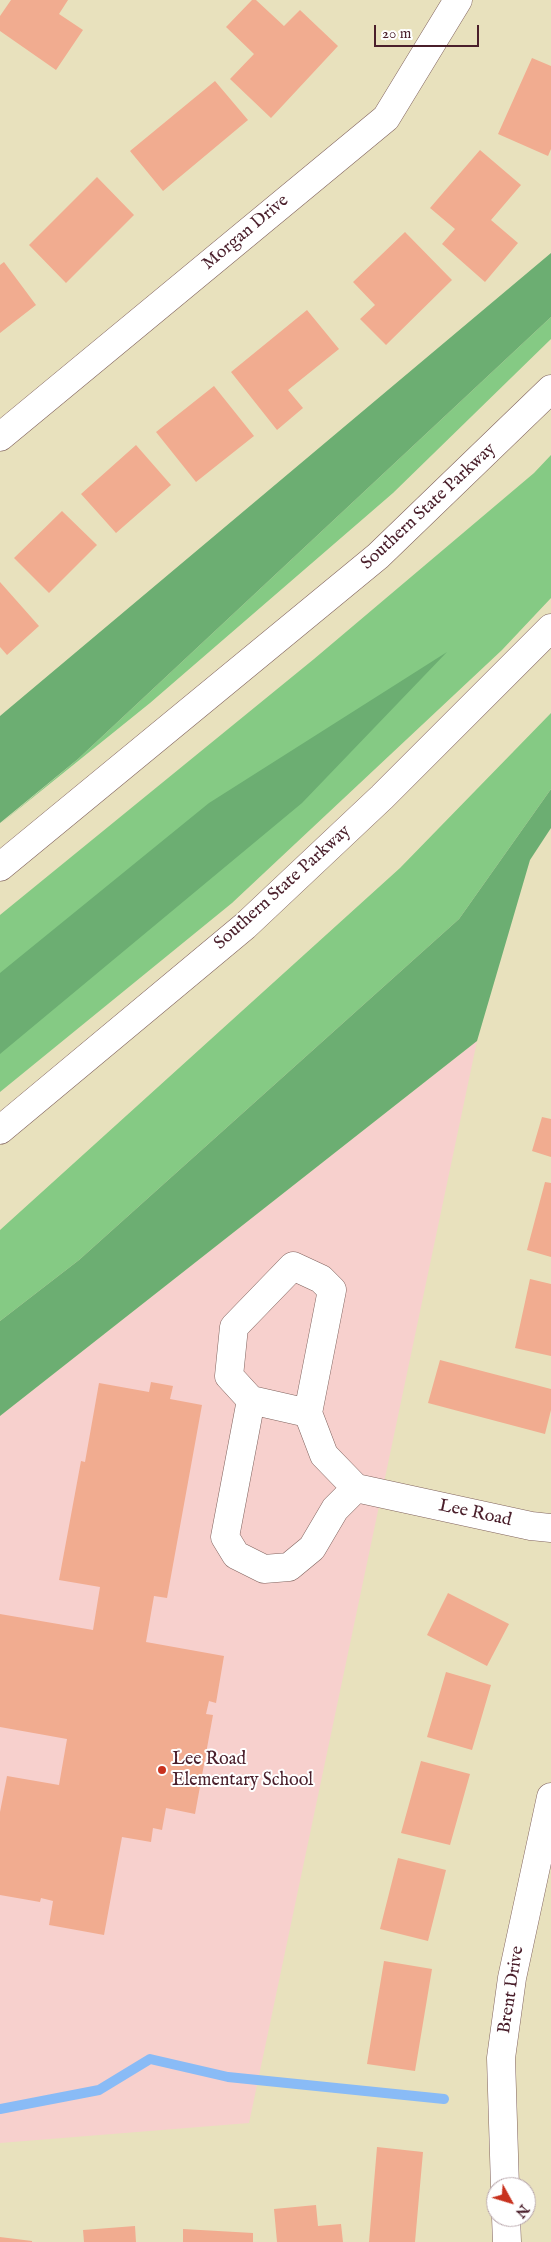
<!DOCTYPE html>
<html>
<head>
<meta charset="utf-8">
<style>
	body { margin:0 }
	#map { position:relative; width:551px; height:2242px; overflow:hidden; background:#e8e1bd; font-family:"IM FELL English",serif }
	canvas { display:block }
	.north { position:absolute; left:486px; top:2177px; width:50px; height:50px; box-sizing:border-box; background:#fff; border:1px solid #b7a5aa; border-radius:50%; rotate:129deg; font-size:14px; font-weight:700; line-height:20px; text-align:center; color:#4a1f2b }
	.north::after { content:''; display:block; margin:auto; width:18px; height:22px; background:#c8321e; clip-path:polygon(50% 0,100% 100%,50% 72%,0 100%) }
	.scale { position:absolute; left:374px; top:25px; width:105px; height:22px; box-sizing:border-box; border:2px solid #4a1f2b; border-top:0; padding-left:6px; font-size:15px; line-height:18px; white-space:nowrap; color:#4a1f2b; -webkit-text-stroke:4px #fff; paint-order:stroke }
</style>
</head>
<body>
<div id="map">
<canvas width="551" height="2242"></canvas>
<div class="north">N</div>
<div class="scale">20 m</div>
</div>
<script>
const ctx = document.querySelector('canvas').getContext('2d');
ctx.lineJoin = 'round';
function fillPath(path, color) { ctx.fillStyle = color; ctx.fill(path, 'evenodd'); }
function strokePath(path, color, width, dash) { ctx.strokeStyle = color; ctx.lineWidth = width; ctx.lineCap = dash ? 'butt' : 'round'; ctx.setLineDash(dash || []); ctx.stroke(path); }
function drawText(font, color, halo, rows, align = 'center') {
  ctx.font = font + ' "IM FELL English",serif'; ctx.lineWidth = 4; ctx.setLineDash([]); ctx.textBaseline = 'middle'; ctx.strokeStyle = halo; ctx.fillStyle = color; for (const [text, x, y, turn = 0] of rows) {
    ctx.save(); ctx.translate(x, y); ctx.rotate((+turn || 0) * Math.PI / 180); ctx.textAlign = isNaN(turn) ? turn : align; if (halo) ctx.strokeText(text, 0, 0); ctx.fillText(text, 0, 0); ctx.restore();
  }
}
const built = new Path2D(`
	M 477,1041 L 249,2123 L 0,2143 L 0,1416 Z`);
const green = new Path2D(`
	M 551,317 L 551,339 L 393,493 L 150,703 L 0,824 L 78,759 Z
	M 551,455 L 551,598 L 502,650 L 232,903 L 0,1092 L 0,915 L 314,659 L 534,473 Z
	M 551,713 L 551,789 L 459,919 L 79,1260 L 0,1321 L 0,1230 L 400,868 Z`);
const forest = new Path2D(`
	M 551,253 L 551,317 L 78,759 L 0,823 L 0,716 Z
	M 447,652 L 302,803 L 0,1054 L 0,973 L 209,803 Z
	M 551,789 L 551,828 L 530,860 L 477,1041 L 0,1416 L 0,1321 L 79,1260 L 459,919 Z`);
const stream = new Path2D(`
	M 0,2109 L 99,2090 L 150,2059 L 228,2077 L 444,2099`);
const building = new Path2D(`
	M 11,0 L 68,0 L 59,14 L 83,30 L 56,70 L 0,31 L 0,16 Z
	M 252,0 L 256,0 L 284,26 L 300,10 L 338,46 L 271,118 L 230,79 L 254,54 L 226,27 Z
	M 532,58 L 551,66 L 551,149 L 548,156 L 498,134 Z
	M 215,81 L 248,120 L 163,191 L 130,151 Z
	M 480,150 L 521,185 L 491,220 L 518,243 L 485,282 L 442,244 L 455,229 L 430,208 Z
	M 97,177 L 134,215 L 66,283 L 29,245 Z
	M 405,232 L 452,280 L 386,345 L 360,319 L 375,305 L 353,282 Z
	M 4,262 L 36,305 L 0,333 L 0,265 Z
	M 307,310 L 339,349 L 288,390 L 303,408 L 277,430 L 231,372 Z
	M 214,386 L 254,436 L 196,482 L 156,432 Z
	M 136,445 L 171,485 L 116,533 L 81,494 Z
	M 62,511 L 97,545 L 49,593 L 14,558 Z
	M 0,582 L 39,626 L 7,655 L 0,647 Z
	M 542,1117 L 551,1119 L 551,1157 L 532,1151 Z
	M 545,1182 L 551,1183 L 551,1257 L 527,1250 Z
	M 530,1279 L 551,1284 L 551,1356 L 515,1348 Z
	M 440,1360 L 551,1389 L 551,1410 L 545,1434 L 428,1403 Z
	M 151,1382 L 173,1386 L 170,1399 L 202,1405 L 167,1598 L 154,1596 L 146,1642 L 224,1656 L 216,1703 L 209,1701 L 206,1714 L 213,1715 L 195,1814 L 166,1808 L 162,1830 L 153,1828 L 151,1842 L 122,1837 L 104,1935 L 49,1925 L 53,1901 L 41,1898 L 40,1902 L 0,1895 L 0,1812 L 7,1776 L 59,1785 L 67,1739 L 0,1727 L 0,1614 L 93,1630 L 100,1587 L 59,1580 L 81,1461 L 85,1462 L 99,1383 L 149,1392 Z
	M 448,1593 L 509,1624 L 487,1666 L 427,1635 Z
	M 446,1672 L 491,1685 L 472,1750 L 427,1737 Z
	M 421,1761 L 470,1774 L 450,1845 L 401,1833 Z
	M 398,1858 L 446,1870 L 428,1941 L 380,1929 Z
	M 384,1961 L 432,1969 L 415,2071 L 367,2064 Z
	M 377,2147 L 423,2152 L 415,2242 L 369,2242 Z
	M 316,2205 L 318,2226 L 341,2224 L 343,2242 L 277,2242 L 274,2209 Z
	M 135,2226 L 136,2242 L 84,2242 L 83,2230 Z
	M 183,2229 L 253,2233 L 253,2242 L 183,2242 Z
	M 0,2237 L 32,2241 L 32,2242 L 0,2242 Z`);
const minor = new Path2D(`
	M 0,437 L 386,118 L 458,0
	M 251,1400 L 308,1413
	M 356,1488 L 335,1509 L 312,1548 L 289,1567 L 264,1569 L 236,1555 L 225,1537 L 251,1400 L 229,1376 L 234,1327 L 293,1266 L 321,1279 L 332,1290 L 308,1413 L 324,1455 L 356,1488 L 531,1526 L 551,1528
	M 505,2187 L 501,2058 L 512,1978 L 551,1797
	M 506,2217 L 507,2242`);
const highway = new Path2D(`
	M 0,867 L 378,556 L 551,389
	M 0,1130 L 245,926 L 382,797 L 551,628`);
const markers = [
	[162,1770,5,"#c8321e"]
];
const streetNames = [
	["Morgan Drive",246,233,-40],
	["Southern State Parkway",429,507,-43],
	["Southern State Parkway",283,888,-42],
	["Lee Road",475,1514,12],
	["Brent Drive",512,1990,-81]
];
const poiNames = [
	["Lee Road",172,1760],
	["Elementary School",172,1781]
];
fillPath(built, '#f7d0cd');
fillPath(green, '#85ca84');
fillPath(forest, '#6cae72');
strokePath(stream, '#89bbf6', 10);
fillPath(building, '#f1ac90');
strokePath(minor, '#81635e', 29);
strokePath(highway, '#81635e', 29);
strokePath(minor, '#fff', 28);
strokePath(highway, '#fff', 28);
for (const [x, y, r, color] of markers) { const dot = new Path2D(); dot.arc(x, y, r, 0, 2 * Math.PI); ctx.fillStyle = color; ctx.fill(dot); strokePath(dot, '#fff', 2); }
drawText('18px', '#4a1f2b', '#fff', streetNames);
drawText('18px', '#4a1f2b', '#fff', poiNames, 'left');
</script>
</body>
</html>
